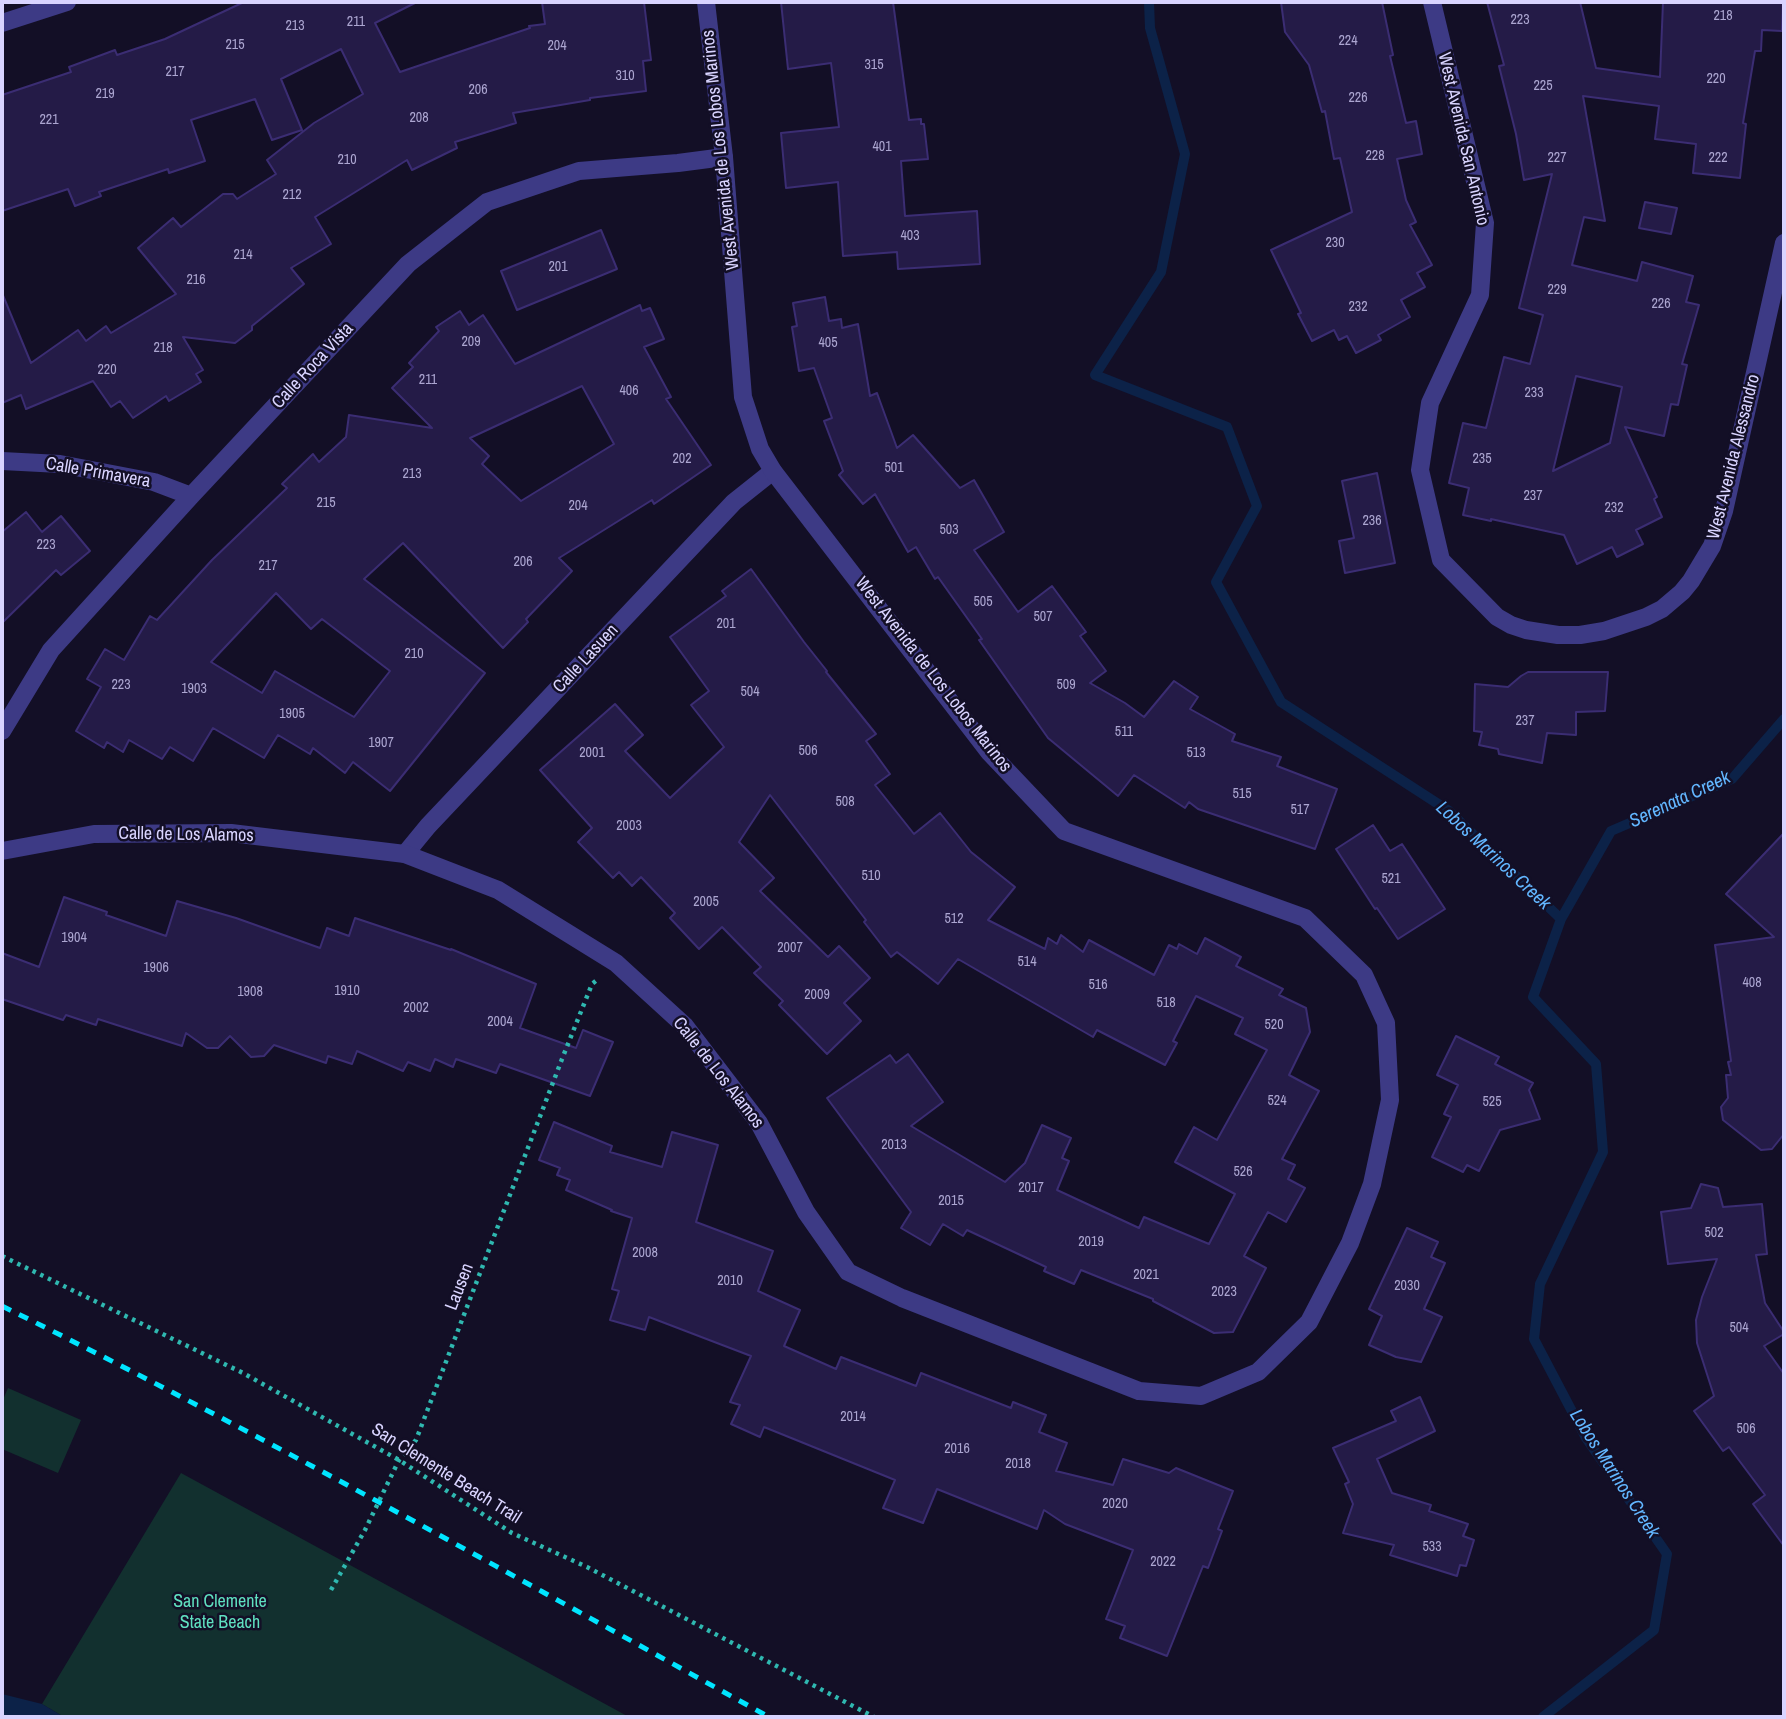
<!DOCTYPE html>
<html>
<head>
<meta charset="utf-8">
<style>
	body { margin:0 }
	#map { position:relative; width:1786px; height:1719px; overflow:hidden; background:#130f26; font-family:"Archivo Narrow",sans-serif }
	canvas { display:block }
	.frame { position:absolute; inset:0; border:4px solid #d9d4ff; pointer-events:none }
</style>
</head>
<body>
<div id="map">
<canvas width="1786" height="1719"></canvas>
<div class="frame"></div>
</div>
<script>
const ctx = document.querySelector('canvas').getContext('2d');
ctx.lineJoin = 'round';
function fillPath(path, color) { ctx.fillStyle = color; ctx.fill(path, 'evenodd'); }
function strokePath(path, color, width, dash) { ctx.strokeStyle = color; ctx.lineWidth = width; ctx.lineCap = dash ? 'butt' : 'round'; ctx.setLineDash(dash || []); ctx.stroke(path); }
function drawText(font, color, halo, rows, align = 'center') {
  ctx.font = font + ' "Archivo Narrow",sans-serif'; ctx.lineWidth = 5; ctx.setLineDash([]); ctx.textBaseline = 'middle'; ctx.strokeStyle = halo; ctx.fillStyle = color; for (const [text, x, y, turn = 0] of rows) {
    ctx.save(); ctx.translate(x, y); ctx.rotate((+turn || 0) * Math.PI / 180); ctx.textAlign = isNaN(turn) ? turn : align; if (halo) ctx.strokeText(text, 0, 0); ctx.fillText(text, 0, 0); ctx.restore();
  }
}
const green = new Path2D(`
	M 8,1388 L 81,1420 L 58,1473 L 2,1449 L 2,1402 Z
	M 181,1473 L 629,1717 L 64,1717 L 42,1704 Z`);
const water = new Path2D(`
	M 2,1694 L 42,1704 L 64,1717 L 2,1717 Z`);
const stream = new Path2D(`
	M 1149,2 L 1150,28 L 1185,154 L 1161,272 L 1095,375 L 1227,427 L 1257,506 L 1216,582 L 1281,702 L 1449,811 L 1561,919 L 1533,997 L 1596,1064 L 1603,1152 L 1540,1284 L 1534,1339 L 1586,1438 L 1667,1554 L 1654,1630 L 1543,1717
	M 1561,919 L 1611,831 L 1732,779 L 1784,719`);
const building = new Path2D(`
	M 244,2 L 417,2 L 375,23 L 400,72 L 530,28 L 529,26 L 545,24 L 542,2 L 644,2 L 651,60 L 643,61 L 646,91 L 590,98 L 590,100 L 513,113 L 516,123 L 455,142 L 457,148 L 412,170 L 407,160 L 315,217 L 331,244 L 291,268 L 304,284 L 252,326 L 252,330 L 235,343 L 183,337 L 203,370 L 196,374 L 201,382 L 169,401 L 166,396 L 133,418 L 120,401 L 111,407 L 93,381 L 26,409 L 21,395 L 2,403 L 2,293 L 31,363 L 78,330 L 86,341 L 106,326 L 111,333 L 176,294 L 138,248 L 173,218 L 181,227 L 223,194 L 233,194 L 237,199 L 276,174 L 267,160 L 314,123 L 363,94 L 341,49 L 281,79 L 302,130 L 272,140 L 255,99 L 191,120 L 205,161 L 169,173 L 168,169 L 99,192 L 101,196 L 75,206 L 68,189 L 2,211 L 2,95 L 71,72 L 69,67 L 115,50 L 117,55 L 165,39 Z
	M 781,2 L 893,2 L 909,120 L 921,119 L 921,124 L 924,124 L 928,159 L 901,161 L 905,216 L 977,211 L 980,264 L 898,269 L 897,252 L 843,256 L 838,182 L 786,188 L 781,133 L 839,127 L 831,63 L 788,69 Z
	M 1281,2 L 1382,2 L 1393,55 L 1390,56 L 1406,123 L 1416,121 L 1422,154 L 1397,159 L 1406,200 L 1416,222 L 1410,225 L 1432,265 L 1417,273 L 1425,287 L 1401,300 L 1410,317 L 1378,335 L 1381,340 L 1356,353 L 1347,336 L 1339,340 L 1334,330 L 1312,341 L 1298,314 L 1301,313 L 1271,250 L 1352,212 L 1340,158 L 1334,159 L 1325,111 L 1322,112 L 1309,65 L 1285,32 Z
	M 1487,2 L 1580,2 L 1596,68 L 1660,77 L 1663,2 L 1783,2 L 1782,31 L 1762,30 L 1761,51 L 1755,51 L 1743,123 L 1746,124 L 1740,178 L 1693,173 L 1696,144 L 1655,139 L 1659,106 L 1583,96 L 1605,221 L 1584,217 L 1572,265 L 1637,281 L 1642,262 L 1693,276 L 1686,302 L 1699,305 L 1682,364 L 1687,365 L 1678,405 L 1671,404 L 1664,436 L 1625,427 L 1657,497 L 1654,499 L 1662,517 L 1636,530 L 1643,544 L 1617,557 L 1612,547 L 1577,564 L 1564,535 L 1491,519 L 1491,521 L 1463,515 L 1469,488 L 1449,483 L 1463,423 L 1486,428 L 1504,357 L 1530,364 L 1543,315 L 1519,308 L 1552,174 L 1524,180 L 1516,134 L 1499,66 L 1504,65 ZM 1576,376 L 1622,387 L 1610,443 L 1553,471 Z
	M 1645,202 L 1677,208 L 1671,234 L 1639,228 Z
	M 601,230 L 617,269 L 517,310 L 501,271 Z
	M 825,297 L 829,321 L 841,319 L 842,328 L 858,324 L 870,396 L 877,393 L 897,448 L 913,435 L 960,488 L 974,480 L 1004,532 L 974,550 L 1018,612 L 1052,586 L 1086,632 L 1080,636 L 1106,671 L 1090,683 L 1125,703 L 1144,717 L 1174,681 L 1198,697 L 1190,709 L 1235,734 L 1232,741 L 1281,757 L 1277,766 L 1337,789 L 1315,849 L 1198,809 L 1189,802 L 1185,808 L 1134,775 L 1118,796 L 1048,738 L 979,640 L 982,639 L 938,577 L 935,579 L 916,547 L 908,552 L 875,494 L 863,504 L 839,475 L 843,471 L 824,421 L 832,418 L 814,368 L 799,371 L 792,327 L 797,326 L 793,303 Z
	M 640,305 L 642,311 L 650,308 L 664,339 L 644,347 L 671,397 L 666,399 L 711,465 L 654,504 L 652,500 L 559,558 L 572,571 L 526,619 L 528,622 L 503,648 L 403,543 L 364,579 L 485,673 L 390,791 L 353,762 L 345,773 L 313,748 L 310,754 L 278,735 L 264,758 L 213,728 L 193,761 L 170,747 L 162,759 L 129,740 L 123,752 L 107,742 L 104,748 L 76,731 L 101,687 L 87,679 L 105,649 L 124,660 L 150,616 L 157,620 L 212,560 L 287,488 L 282,484 L 313,454 L 319,462 L 346,437 L 349,415 L 432,428 L 392,388 L 413,367 L 409,363 L 439,331 L 436,327 L 460,311 L 469,325 L 483,315 L 515,364 ZM 582,386 L 614,444 L 521,501 L 482,464 L 489,456 L 470,438 ZM 276,593 L 311,629 L 322,619 L 390,671 L 354,717 L 275,671 L 262,693 L 211,662 Z
	M 1377,473 L 1395,563 L 1345,573 L 1339,541 L 1354,538 L 1342,481 Z
	M 26,512 L 42,532 L 61,516 L 90,551 L 61,575 L 56,570 L 2,623 L 2,532 Z
	M 751,569 L 804,642 L 827,671 L 826,672 L 876,734 L 866,741 L 890,774 L 875,785 L 914,834 L 940,813 L 971,852 L 1015,887 L 988,920 L 1045,949 L 1048,938 L 1057,944 L 1061,935 L 1083,952 L 1089,940 L 1154,975 L 1169,945 L 1177,949 L 1179,944 L 1197,954 L 1205,938 L 1241,957 L 1236,966 L 1283,989 L 1279,995 L 1306,1008 L 1310,1032 L 1289,1075 L 1319,1091 L 1282,1159 L 1295,1165 L 1288,1179 L 1305,1188 L 1286,1222 L 1268,1212 L 1244,1256 L 1266,1268 L 1233,1332 L 1214,1333 L 1153,1301 L 1153,1299 L 1081,1270 L 1074,1284 L 1044,1271 L 1046,1267 L 967,1230 L 963,1236 L 943,1224 L 930,1245 L 901,1228 L 911,1212 L 827,1098 L 890,1055 L 896,1063 L 908,1054 L 943,1102 L 911,1126 L 1005,1182 L 1025,1163 L 1042,1125 L 1071,1138 L 1062,1158 L 1069,1161 L 1057,1190 L 1139,1228 L 1144,1217 L 1209,1244 L 1235,1194 L 1175,1162 L 1194,1127 L 1217,1140 L 1267,1050 L 1235,1034 L 1243,1018 L 1196,996 L 1173,1041 L 1177,1043 L 1165,1065 L 1097,1030 L 1093,1037 L 958,959 L 938,984 L 897,952 L 891,957 L 864,922 L 866,920 L 770,795 L 739,842 L 774,878 L 760,891 L 828,957 L 839,946 L 870,978 L 844,1003 L 861,1021 L 827,1054 L 779,1005 L 783,1001 L 754,973 L 761,967 L 722,927 L 699,949 L 670,918 L 675,913 L 641,877 L 632,886 L 619,872 L 613,878 L 578,842 L 592,828 L 540,770 L 615,704 L 643,735 L 625,751 L 670,798 L 724,747 L 691,705 L 709,691 L 670,637 L 726,596 L 722,591 Z
	M 1528,672 L 1608,672 L 1605,711 L 1576,712 L 1576,735 L 1547,733 L 1542,763 L 1499,754 L 1498,749 L 1479,745 L 1482,732 L 1474,731 L 1475,684 L 1508,687 L 1521,676 Z
	M 1373,825 L 1390,851 L 1402,844 L 1445,909 L 1398,939 L 1377,908 L 1375,909 L 1336,849 Z
	M 1784,833 L 1784,1134 L 1772,1149 L 1761,1150 L 1723,1120 L 1721,1107 L 1728,1098 L 1726,1075 L 1731,1075 L 1728,1062 L 1731,1061 L 1715,945 L 1774,937 L 1726,894 Z
	M 64,897 L 107,912 L 106,915 L 166,936 L 177,901 L 236,918 L 320,948 L 327,928 L 349,936 L 355,918 L 451,950 L 451,949 L 536,984 L 520,1028 L 576,1048 L 583,1030 L 613,1042 L 590,1096 L 500,1064 L 496,1073 L 456,1059 L 453,1067 L 435,1059 L 430,1071 L 408,1062 L 403,1071 L 357,1051 L 352,1064 L 328,1056 L 326,1063 L 274,1045 L 264,1056 L 251,1057 L 230,1036 L 218,1048 L 207,1048 L 186,1033 L 182,1046 L 98,1019 L 96,1025 L 66,1015 L 63,1020 L 2,999 L 2,953 L 39,967 Z
	M 1456,1036 L 1499,1057 L 1495,1064 L 1533,1083 L 1529,1090 L 1540,1119 L 1500,1130 L 1479,1171 L 1467,1165 L 1463,1172 L 1432,1157 L 1451,1117 L 1444,1114 L 1458,1085 L 1437,1075 Z
	M 554,1122 L 612,1146 L 610,1152 L 662,1167 L 672,1132 L 718,1145 L 696,1222 L 773,1251 L 758,1291 L 800,1310 L 784,1346 L 836,1369 L 841,1357 L 916,1386 L 921,1373 L 1011,1408 L 1013,1402 L 1046,1415 L 1039,1432 L 1067,1443 L 1056,1471 L 1113,1485 L 1123,1459 L 1169,1473 L 1176,1468 L 1233,1491 L 1218,1529 L 1222,1531 L 1208,1568 L 1203,1566 L 1167,1656 L 1120,1638 L 1125,1626 L 1106,1619 L 1133,1550 L 1065,1524 L 1044,1510 L 1037,1529 L 937,1489 L 923,1523 L 883,1508 L 895,1480 L 764,1427 L 760,1437 L 731,1424 L 740,1405 L 730,1402 L 751,1356 L 649,1317 L 645,1330 L 610,1320 L 619,1291 L 612,1289 L 632,1218 L 611,1211 L 612,1210 L 566,1190 L 570,1180 L 557,1175 L 560,1168 L 539,1160 Z
	M 1701,1184 L 1718,1188 L 1723,1207 L 1762,1204 L 1767,1254 L 1756,1255 L 1765,1303 L 1784,1332 L 1784,1334 L 1764,1346 L 1784,1374 L 1784,1546 L 1753,1504 L 1765,1495 L 1729,1447 L 1723,1451 L 1694,1411 L 1714,1396 L 1697,1343 L 1696,1320 L 1702,1297 L 1717,1259 L 1668,1264 L 1661,1212 L 1691,1208 Z
	M 1407,1228 L 1438,1242 L 1431,1257 L 1445,1263 L 1424,1309 L 1442,1317 L 1421,1362 L 1396,1357 L 1369,1345 L 1382,1316 L 1369,1309 Z
	M 1420,1397 L 1435,1431 L 1377,1459 L 1392,1493 L 1431,1505 L 1429,1511 L 1468,1524 L 1463,1536 L 1474,1540 L 1466,1566 L 1460,1565 L 1457,1576 L 1390,1555 L 1394,1545 L 1343,1533 L 1353,1504 L 1345,1484 L 1349,1482 L 1333,1448 L 1396,1421 L 1391,1411 Z`);
const path = new Path2D(`
	M 2,1256 L 243,1373 L 399,1460 L 512,1533 L 587,1567 L 874,1717
	M 331,1590 L 365,1530 L 399,1460 L 416,1440 L 562,1059 L 592,984 L 597,980`);
const minor = new Path2D(`
	M 1432,2 L 1485,223 L 1480,295 L 1430,403 L 1420,470 L 1441,560 L 1497,617 L 1511,625 L 1526,630 L 1558,635 L 1580,635 L 1604,631 L 1646,617 L 1662,609 L 1682,592 L 1691,581 L 1712,546 L 1724,511 L 1784,243
	M 2,23 L 67,2
	M 2,461 L 60,464 L 154,482 L 191,496
	M 2,731 L 51,650 L 191,496 L 408,264 L 487,202 L 579,171 L 678,163 L 724,157
	M 405,854 L 428,826 L 734,502 L 773,471`);
const tertiary = new Path2D(`
	M 2,851 L 94,834 L 231,833 L 405,854 L 498,890 L 616,963 L 685,1026 L 759,1123 L 806,1212 L 848,1272 L 902,1298 L 1139,1391 L 1201,1396 L 1258,1372 L 1309,1322 L 1350,1243 L 1372,1184 L 1390,1100 L 1386,1023 L 1364,975 L 1305,918 L 1064,831 L 989,752 L 773,471 L 760,449 L 743,397 L 724,157 L 706,2`);
const rail = new Path2D(`
	M 2,1306 C 262,1434 515,1577 769,1717`);
const numberNames = [
	["218",1723,16],
	["223",1520,20],
	["211",356,22],
	["213",295,26],
	["224",1348,41],
	["215",235,45],
	["204",557,46],
	["315",874,65],
	["217",175,72],
	["310",625,76],
	["220",1716,79],
	["225",1543,86],
	["206",478,90],
	["219",105,94],
	["226",1358,98],
	["208",419,118],
	["221",49,120],
	["401",882,147],
	["228",1375,156],
	["227",1557,158],
	["222",1718,158],
	["210",347,160],
	["212",292,195],
	["403",910,236],
	["230",1335,243],
	["214",243,255],
	["201",558,267],
	["216",196,280],
	["229",1557,290],
	["226",1661,304],
	["232",1358,307],
	["209",471,342],
	["405",828,343],
	["218",163,348],
	["220",107,370],
	["211",428,380],
	["406",629,391],
	["233",1534,393],
	["202",682,459],
	["235",1482,459],
	["501",894,468],
	["213",412,474],
	["237",1533,496],
	["215",326,503],
	["204",578,506],
	["232",1614,508],
	["236",1372,521],
	["503",949,530],
	["223",46,545],
	["206",523,562],
	["217",268,566],
	["505",983,602],
	["507",1043,617],
	["201",726,624],
	["210",414,654],
	["223",121,685],
	["509",1066,685],
	["1903",194,689],
	["504",750,692],
	["1905",292,714],
	["237",1525,721],
	["511",1124,732],
	["1907",381,743],
	["506",808,751],
	["2001",592,753],
	["513",1196,753],
	["515",1242,794],
	["508",845,802],
	["517",1300,810],
	["2003",629,826],
	["510",871,876],
	["521",1391,879],
	["2005",706,902],
	["512",954,919],
	["1904",74,938],
	["2007",790,948],
	["514",1027,962],
	["1906",156,968],
	["408",1752,983],
	["516",1098,985],
	["1910",347,991],
	["1908",250,992],
	["2009",817,995],
	["518",1166,1003],
	["2002",416,1008],
	["2004",500,1022],
	["520",1274,1025],
	["524",1277,1101],
	["525",1492,1102],
	["2013",894,1145],
	["526",1243,1172],
	["2017",1031,1188],
	["2015",951,1201],
	["502",1714,1233],
	["2019",1091,1242],
	["2008",645,1253],
	["2021",1146,1275],
	["2010",730,1281],
	["2030",1407,1286],
	["2023",1224,1292],
	["504",1739,1328],
	["2014",853,1417],
	["506",1746,1429],
	["2016",957,1449],
	["2018",1018,1464],
	["2020",1115,1504],
	["533",1432,1547],
	["2022",1163,1562]
];
const streetNames = [
	["West Avenida San Antonio",1463,139,77],
	["West Avenida de Los Lobos Marinos",721,150,-96],
	["Calle Roca Vista",313,366,-47],
	["West Avenida Alessandro",1734,457,-76],
	["Calle Primavera",98,473,10],
	["Calle Lasuen",586,659,-47],
	["West Avenida de Los Lobos Marinos",933,675,52],
	["Calle de Los Alamos",186,835,1],
	["Calle de Los Alamos",718,1073,52],
	["Lausen",460,1287,-69],
	["San Clemente Beach Trail",446,1474,32]
];
const parkNames = [
	["San Clemente",220,1602],
	["State Beach",220,1623]
];
const waterNames = [
	["Serenata Creek",1680,800,-25],
	["Lobos Marinos Creek",1493,856,43],
	["Lobos Marinos Creek",1614,1474,57]
];
fillPath(green, '#12302f');
fillPath(water, '#0c2248');
strokePath(stream, '#0c2248', 10);
fillPath(building, '#241b47');
strokePath(building, '#3b2d73', 2);
strokePath(path, '#2fb8b0', 4.5, [3.5, 5]);
strokePath(minor, '#3d3a85', 18);
strokePath(tertiary, '#3d3a85', 18);
strokePath(rail, '#00e5ff', 5, [10, 9]);
drawText('14px', '#aca6d1', null, numberNames);
drawText('18px', '#d9d4ff', '#130f26', streetNames);
drawText('18px', '#5fe0c0', '#130f26', parkNames);
drawText('italic 19px', '#62b6ff', '#130f26', waterNames);
</script>
</body>
</html>
